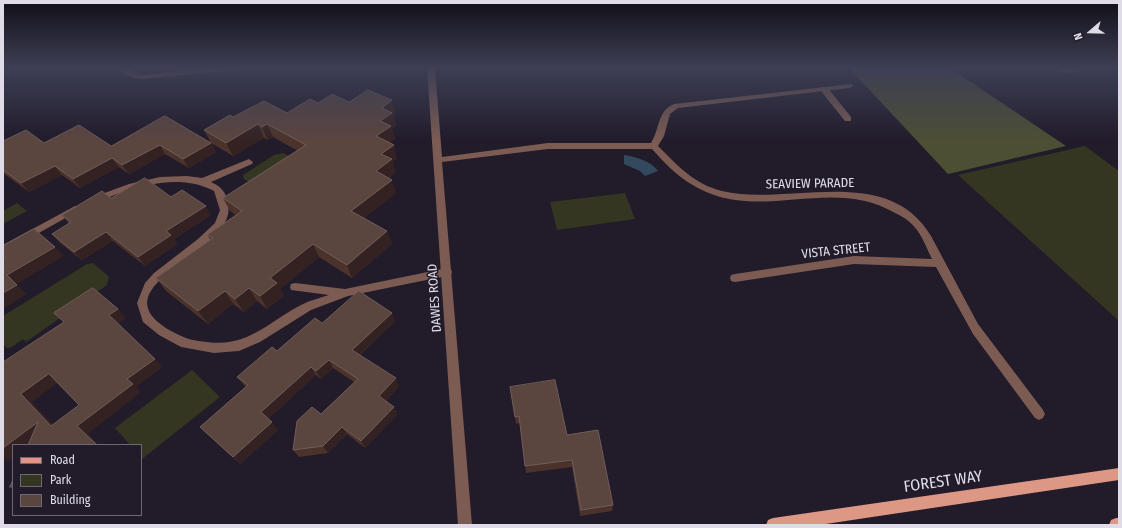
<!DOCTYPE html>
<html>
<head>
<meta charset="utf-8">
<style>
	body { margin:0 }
	#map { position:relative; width:1122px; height:528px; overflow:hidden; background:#211b2a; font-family:"Fira Sans Condensed",sans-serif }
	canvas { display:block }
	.frame { position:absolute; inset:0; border:4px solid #e0dce7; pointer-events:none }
	.legend { position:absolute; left:12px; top:444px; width:130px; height:72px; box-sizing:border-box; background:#211b2a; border:1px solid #6d6876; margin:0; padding:5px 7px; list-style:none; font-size:12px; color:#e0dce7 }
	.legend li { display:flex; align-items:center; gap:8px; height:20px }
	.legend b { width:20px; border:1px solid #6d6876 }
	.north { position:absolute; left:1070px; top:12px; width:40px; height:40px; -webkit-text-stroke:3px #211b2a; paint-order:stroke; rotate:250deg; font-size:11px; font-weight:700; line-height:16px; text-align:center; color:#e0dce7 }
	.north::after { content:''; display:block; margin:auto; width:14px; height:18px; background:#e0dce7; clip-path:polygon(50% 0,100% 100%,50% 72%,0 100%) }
</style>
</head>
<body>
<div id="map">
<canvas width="1122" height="528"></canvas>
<div class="frame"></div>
<ul class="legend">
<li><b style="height:5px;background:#dc9785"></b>Road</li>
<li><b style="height:11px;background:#343622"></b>Park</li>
<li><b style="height:11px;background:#5b453f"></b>Building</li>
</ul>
<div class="north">N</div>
</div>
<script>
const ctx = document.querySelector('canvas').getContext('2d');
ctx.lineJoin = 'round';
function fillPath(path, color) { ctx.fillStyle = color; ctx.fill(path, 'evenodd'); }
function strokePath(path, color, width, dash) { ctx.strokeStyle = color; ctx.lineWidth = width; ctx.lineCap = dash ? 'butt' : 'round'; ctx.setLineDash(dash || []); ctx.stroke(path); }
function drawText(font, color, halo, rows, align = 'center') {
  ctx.font = font + ' "Fira Sans Condensed",sans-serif'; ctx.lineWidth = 3; ctx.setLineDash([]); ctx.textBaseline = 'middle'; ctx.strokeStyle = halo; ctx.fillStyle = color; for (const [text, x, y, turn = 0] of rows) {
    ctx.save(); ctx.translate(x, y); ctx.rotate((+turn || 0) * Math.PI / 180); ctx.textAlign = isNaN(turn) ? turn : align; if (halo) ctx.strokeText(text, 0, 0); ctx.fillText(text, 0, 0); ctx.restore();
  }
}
const green = new Path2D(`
	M 1085,146 L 1119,171 L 1119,321 L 958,175 Z
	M 283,153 L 289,156 L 254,185 L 244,179 L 243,175 L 274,155 Z
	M 625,193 L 635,219 L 557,230 L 550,202 Z
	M 17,203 L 27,211 L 3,224 L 3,211 Z
	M 93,263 L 109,277 L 107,285 L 26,342 L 23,339 L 12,347 L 7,348 L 3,344 L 3,316 L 87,264 Z
	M 192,370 L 220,397 L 142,459 L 141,457 L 141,445 L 130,445 L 115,428 Z`);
const forest = new Path2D(`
	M 849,68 L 950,68 L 1066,146 L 948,174 Z`);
const water = new Path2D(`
	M 624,155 C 636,157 651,161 658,171 L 645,176 L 640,171 L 624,164 Z`);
const service = new Path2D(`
	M 821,87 L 827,87 L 851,117 L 851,121 L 845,121 L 821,91 Z
	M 249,159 L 253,162 L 252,164 L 211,182 C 222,187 226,192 228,204 C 239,253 87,286 175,333 C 186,339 195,341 207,342 C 248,348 269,321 303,304 C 311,300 320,298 329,295 L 291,290 L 290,287 L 291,284 L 295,283 L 345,289 L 447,268 L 451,269 L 452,272 L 451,275 L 348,296 L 311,310 L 260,342 L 239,351 L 214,353 L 181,347 L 159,335 L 143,322 L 137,303 L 145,283 L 154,273 L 198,239 L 215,223 L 220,210 L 214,191 C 186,176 153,182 123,192 C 113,195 104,200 94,203 L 89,200 L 91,198 L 129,184 L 160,177 L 187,176 L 202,178 Z
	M 75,206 L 78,207 L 80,209 L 78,211 L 3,253 L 3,245 Z`);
const minor = new Path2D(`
	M 120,68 L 128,68 L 131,71 L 141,75 L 214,68 L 243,68 L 239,70 L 140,79 L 125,75 Z
	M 427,68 L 435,68 L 442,157 L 548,143 L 651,143 C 660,129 657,111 674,104 L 852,84 L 853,86 L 849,88 L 678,108 L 670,114 L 664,136 L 658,146 C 677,165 694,184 722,191 C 788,207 887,162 931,236 L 978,324 L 1043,410 L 1045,414 L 1043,418 L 1039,420 L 1035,418 L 973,334 L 936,267 L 854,264 L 735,282 L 731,281 L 730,278 L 731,275 L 735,274 L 854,256 L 932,259 C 927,249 923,238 917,230 C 911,222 904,217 895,213 C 839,179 774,214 717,196 C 687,186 672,171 652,149 L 548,149 L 442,162 L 472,525 L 458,525 Z
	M 1067,68 L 1086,68 C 1080,72 1064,75 1058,71 Z`);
const primary = new Path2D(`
	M 1119,468 L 1119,480 L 819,525 L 766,525 L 768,520 L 773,518 Z
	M 1116,518 L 1119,518 L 1119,525 L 1109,525 L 1111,520 Z`);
const wall = new Path2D(`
	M 392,100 L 395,113 L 393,115 L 396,126 L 392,128 L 395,139 L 389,143 L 397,158 L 393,162 L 395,173 L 389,178 L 396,193 L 364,218 L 387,231 L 392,244 L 352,278 L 319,257 L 280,289 L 284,296 L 267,309 L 257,301 L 244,312 L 233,304 L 208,324 L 166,291 L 156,278 L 211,240 L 207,235 L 236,215 L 230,211 L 223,198 L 298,151 L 273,137 L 268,140 L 264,138 L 233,156 L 211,143 L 204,130 L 233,117 L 287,113 L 318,103 Z
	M 3,141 L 111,146 L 211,143 L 216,152 L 189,168 L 165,154 L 129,174 L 119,167 L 80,188 L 62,175 L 29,192 L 3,173 Z
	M 171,197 L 211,215 L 174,239 L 177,244 L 145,266 L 113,241 L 82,260 L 60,243 L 52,234 L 69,224 L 62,215 L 111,198 Z
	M 395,321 L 360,355 L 399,386 L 386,401 L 394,407 L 397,415 L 365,448 L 347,434 L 328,453 L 299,457 L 293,450 L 321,414 L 354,382 L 333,368 L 321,379 L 316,375 L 268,419 L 278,430 L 240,464 L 207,434 L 200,427 L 246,387 L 244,385 L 237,377 L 322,323 Z
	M 510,387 L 567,435 L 613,505 L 612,511 L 580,516 L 572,467 L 526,473 L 520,423 L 516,424 Z`);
const shadedWall = new Path2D(`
	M 392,100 L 395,113 L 393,115 L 396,126 L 392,128 L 395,139 L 380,150 L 376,136 L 380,121 L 382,108 Z
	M 258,124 L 264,138 L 233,156 L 226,143 Z
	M 267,124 L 273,137 L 268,140 L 262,127 Z
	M 211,143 L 216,152 L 189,168 L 183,159 Z
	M 160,145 L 165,154 L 129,174 L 122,165 Z
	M 394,145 L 397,158 L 393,162 L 395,173 L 380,184 L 376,171 L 381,154 Z
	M 112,158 L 119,167 L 80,188 L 73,179 Z
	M 55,166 L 62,175 L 29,192 L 21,183 Z
	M 392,180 L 396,193 L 356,224 L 351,211 Z
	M 206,206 L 211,215 L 174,239 L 177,244 L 145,266 L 138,257 L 166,231 Z
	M 387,231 L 392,244 L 352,278 L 347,265 Z
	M 106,232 L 113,241 L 82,260 L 74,252 Z
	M 313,244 L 319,257 L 280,289 L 284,296 L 267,309 L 260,296 L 270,278 Z
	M 55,247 L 64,256 L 17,284 L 7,275 Z
	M 17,285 L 27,294 L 3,309 L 3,293 Z
	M 249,288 L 257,301 L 244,312 L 235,299 Z
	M 225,291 L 233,304 L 208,324 L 198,311 Z
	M 118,309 L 126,318 L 118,324 L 109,315 Z
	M 392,313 L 395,321 L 356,358 L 352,350 Z
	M 155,359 L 163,367 L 136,387 L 141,392 L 88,434 L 99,445 L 94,445 L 77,426 L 127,379 Z
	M 329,360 L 333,368 L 321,379 L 316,371 Z
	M 311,367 L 316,375 L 267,420 L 261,412 Z
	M 49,374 L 59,382 L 32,402 L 62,434 L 51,426 L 21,394 Z
	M 396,378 L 399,386 L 383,404 L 379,396 Z
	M 394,407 L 397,415 L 365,448 L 361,441 Z
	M 38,422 L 29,445 L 13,445 L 13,457 L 8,461 L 3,458 L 3,448 Z
	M 272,422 L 278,430 L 240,464 L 233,457 Z
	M 342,427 L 347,434 L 328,453 L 323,446 Z`);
const building = new Path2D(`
	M 368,90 L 392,100 L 382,108 L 392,113 L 380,121 L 391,126 L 376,136 L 394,145 L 381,154 L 392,159 L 376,171 L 392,180 L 351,211 L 387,231 L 347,265 L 313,244 L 270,278 L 277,283 L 260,296 L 249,288 L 235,299 L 225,291 L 198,311 L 156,278 L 213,238 L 207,235 L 242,211 L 223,198 L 306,145 L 267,124 L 262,127 L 258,124 L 226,143 L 204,130 L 230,115 L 233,117 L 264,101 L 287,113 L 310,99 L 318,103 L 332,94 L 349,102 Z
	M 165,116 L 211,143 L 183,159 L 160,145 L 122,165 L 112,158 L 73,179 L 55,166 L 21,183 L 3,170 L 3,141 L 26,130 L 44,143 L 79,125 L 111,146 Z
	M 145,178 L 171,197 L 182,190 L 206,206 L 166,231 L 171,235 L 138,257 L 106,232 L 74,252 L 52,234 L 71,222 L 62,215 L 102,191 L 111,198 Z
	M 34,229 L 55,247 L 7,275 L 17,285 L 3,293 L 3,260 L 6,258 L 3,256 L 3,246 Z
	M 93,288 L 118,309 L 109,315 L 155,359 L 127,379 L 133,384 L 77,426 L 96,444 L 94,445 L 28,445 L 38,422 L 3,448 L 3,362 L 64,322 L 54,313 ZM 49,374 L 79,405 L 51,426 L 21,394 Z
	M 359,291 L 392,313 L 352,350 L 396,378 L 379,396 L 394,407 L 361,441 L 342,427 L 323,446 L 293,450 L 297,421 L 312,407 L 321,414 L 358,379 L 329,360 L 316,371 L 311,367 L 261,412 L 272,422 L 233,457 L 200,427 L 248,385 L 237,377 L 272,347 L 277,351 L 315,318 L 322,323 Z
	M 555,380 L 567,435 L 598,430 L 613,505 L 581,510 L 572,460 L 525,466 L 519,416 L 515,417 L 510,387 Z
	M 13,480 L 13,487 L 10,487 Z`);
const streetNames = [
	["SEAVIEW PARADE",810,184,-1],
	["VISTA STREET",836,251,-6],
	["DAWES ROAD",435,298,-94]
];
const nearStreetnames = [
	["FOREST WAY",943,482,-8]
];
fillPath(green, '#343622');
fillPath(forest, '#4c4f33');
fillPath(water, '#33495d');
fillPath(service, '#7c5b52');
fillPath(minor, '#7c5b52');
fillPath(primary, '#dc9785');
fillPath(wall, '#4b332b');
fillPath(shadedWall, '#342222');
fillPath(building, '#5b453f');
strokePath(building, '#705d5a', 1);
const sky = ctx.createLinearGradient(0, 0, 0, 142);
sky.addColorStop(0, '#120f17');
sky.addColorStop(0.48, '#3d3f55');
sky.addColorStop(1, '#3d3f5500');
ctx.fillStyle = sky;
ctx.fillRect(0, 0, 1122, 142);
drawText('13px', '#e0dce7', '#211b2a', streetNames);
drawText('16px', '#e0dce7', '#211b2a', nearStreetnames);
</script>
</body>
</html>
